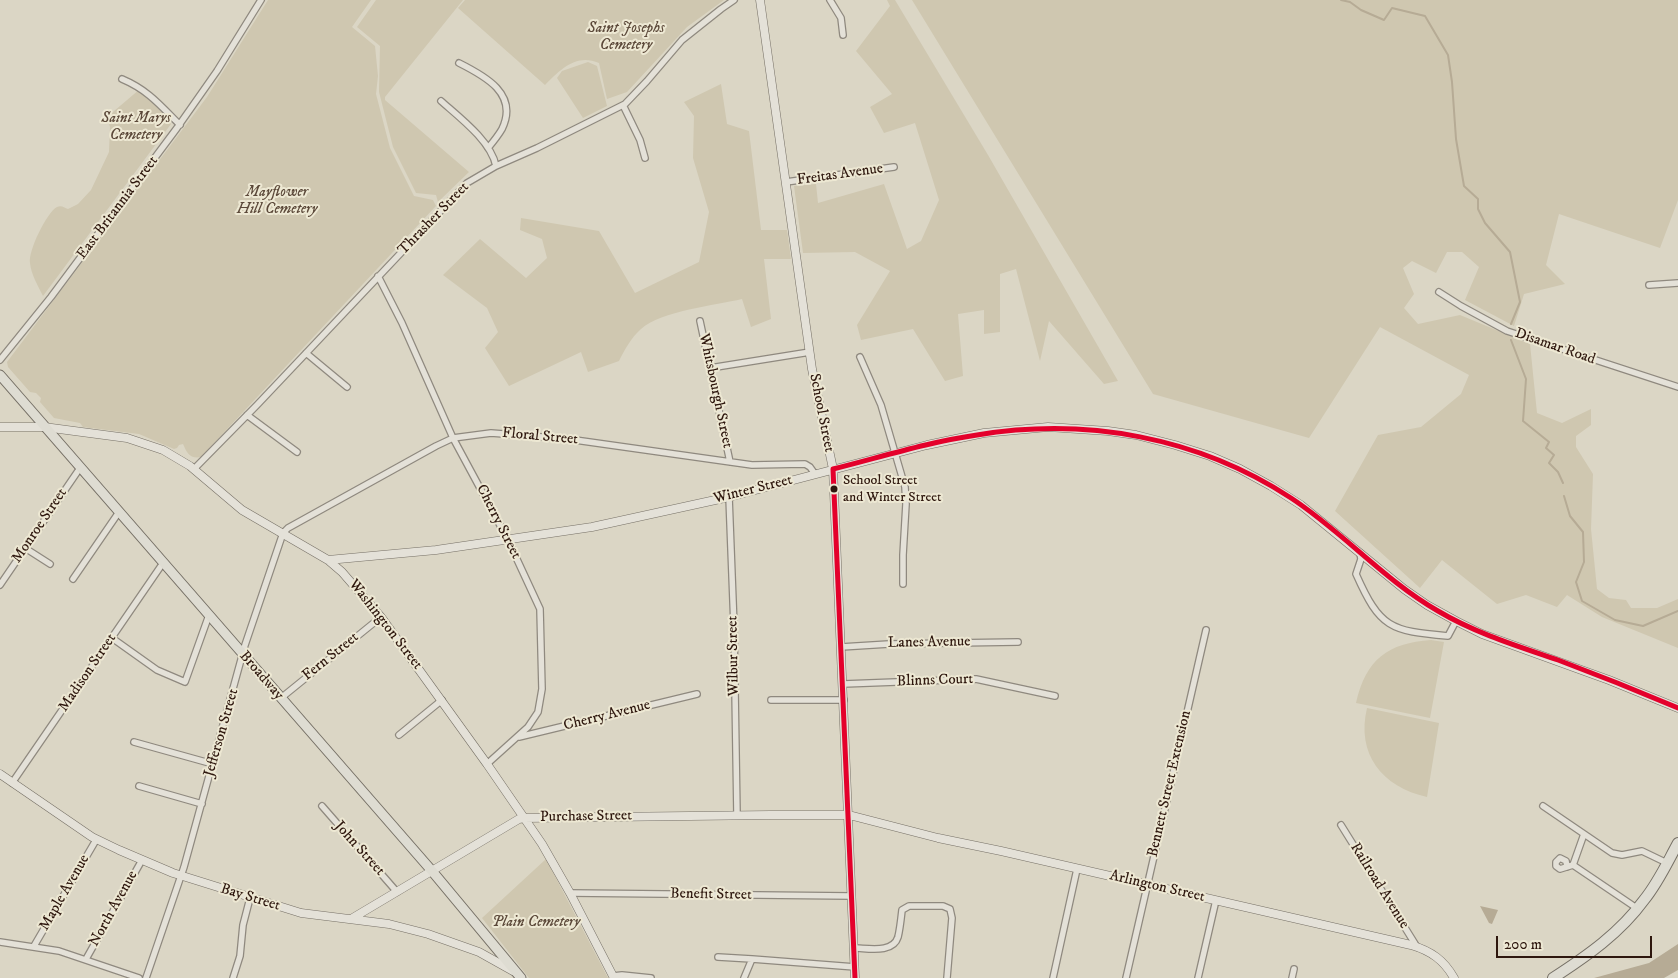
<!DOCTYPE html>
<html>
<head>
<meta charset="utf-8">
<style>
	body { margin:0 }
	#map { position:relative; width:1678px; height:978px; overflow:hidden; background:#dbd6c5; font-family:"IM FELL DW Pica",serif }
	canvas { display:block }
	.scale { position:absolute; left:1496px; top:936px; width:156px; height:22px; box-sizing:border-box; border:2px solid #2e170e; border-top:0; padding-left:6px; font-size:15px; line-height:18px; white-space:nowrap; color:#2e170e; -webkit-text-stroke:4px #ede8d3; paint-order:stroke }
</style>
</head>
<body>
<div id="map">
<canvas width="1678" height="978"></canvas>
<div class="scale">200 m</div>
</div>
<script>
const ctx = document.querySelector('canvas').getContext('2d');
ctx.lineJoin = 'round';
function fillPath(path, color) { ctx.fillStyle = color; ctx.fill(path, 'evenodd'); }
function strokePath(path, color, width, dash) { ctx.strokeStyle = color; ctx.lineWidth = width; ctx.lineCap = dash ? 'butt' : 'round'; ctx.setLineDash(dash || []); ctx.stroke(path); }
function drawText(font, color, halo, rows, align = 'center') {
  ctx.font = font + ' "IM FELL DW Pica",serif'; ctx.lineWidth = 4; ctx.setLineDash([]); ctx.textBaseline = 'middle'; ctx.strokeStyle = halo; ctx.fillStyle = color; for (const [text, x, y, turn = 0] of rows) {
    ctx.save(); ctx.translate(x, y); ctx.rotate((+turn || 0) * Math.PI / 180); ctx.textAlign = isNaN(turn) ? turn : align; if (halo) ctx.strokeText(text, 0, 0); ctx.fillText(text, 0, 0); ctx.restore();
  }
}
const green = new Path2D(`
	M 268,0 L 371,0 L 352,27 L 375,46 L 378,76 L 376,94 L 390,148 L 414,196 L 433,200 L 436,206 L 201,457 C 190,459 187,453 183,444 L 179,445 L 177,448 L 174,449 L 139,434 L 83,427 L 80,423 L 54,418 L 40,402 L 41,398 L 36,393 L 30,392 L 8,367 L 7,362 L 207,97 Z
	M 376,0 L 463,0 L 385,97 L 385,100 L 469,172 L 438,202 L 436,195 L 416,193 L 393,147 L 379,92 L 380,46 L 357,27 Z
	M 465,0 L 724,0 L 687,27 L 627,92 L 607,99 L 599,63 C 576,53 560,70 545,85 L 458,8 Z
	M 887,0 L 895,0 L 988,155 L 1118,381 L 1104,384 L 1049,321 L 1040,361 L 1016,269 L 1000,274 L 1000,332 L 984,334 L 984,310 L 958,314 L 963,376 L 945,381 L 913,329 L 861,340 L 857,325 L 890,271 L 855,252 L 803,253 L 794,186 L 816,184 L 818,203 L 884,184 L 907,249 L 921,241 L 939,200 L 915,123 L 884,133 L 870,107 L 892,94 L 856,51 L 890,6 Z
	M 912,0 L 1678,0 L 1678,200 L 1660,248 L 1559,214 L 1546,265 L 1565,284 L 1524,294 L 1514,326 L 1465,300 L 1479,267 L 1462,252 L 1447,252 L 1436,273 L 1412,261 L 1403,268 L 1414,294 L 1404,308 L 1418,324 L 1460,315 L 1530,344 L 1537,413 L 1562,423 L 1591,409 L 1591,425 L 1576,436 L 1576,447 L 1593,474 L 1591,529 L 1597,589 L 1609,598 L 1626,600 L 1631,608 L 1657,608 L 1678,599 L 1678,648 L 1602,617 L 1567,595 L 1557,607 L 1526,595 L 1497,604 L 1442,560 L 1420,588 L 1335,511 L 1378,435 L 1421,427 L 1461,394 L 1469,375 L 1380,327 L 1309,438 L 1153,394 Z
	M 588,62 L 597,66 L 607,106 L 583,118 L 557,78 L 562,71 Z
	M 721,84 L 727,124 L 749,131 L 761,230 L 787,230 L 791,259 L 764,259 L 771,319 L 751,327 L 742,299 C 716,305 661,311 641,329 C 631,338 625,349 619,361 L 588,372 L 581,352 L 509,386 L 485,348 L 498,332 L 487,308 L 443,275 L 480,239 L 526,278 L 547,258 L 542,239 L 520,230 L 521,218 L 599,231 L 635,293 L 699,262 L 709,212 L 693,158 L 694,116 L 684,102 Z
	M 140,89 L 152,99 L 171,124 L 43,296 C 38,286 31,274 30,263 C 28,251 47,212 57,207 C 62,205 64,208 68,209 L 78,204 L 91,190 L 109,152 L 110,127 L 107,117 Z
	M 1431,640 L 1444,642 L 1430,718 L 1356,703 C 1366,659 1388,643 1431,640 Z
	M 1367,708 L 1439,723 L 1427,797 C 1382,787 1356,754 1367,708 Z
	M 546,859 L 608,978 L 529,978 L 482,918 Z`);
const water = new Path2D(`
	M 1480,906 L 1498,910 L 1492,924 L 1489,923 Z
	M 1678,944 L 1678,970 L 1664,978 L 1594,978 L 1649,963 Z`);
const stream = new Path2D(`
	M 1341,0 L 1350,2 L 1361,10 L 1384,20 L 1392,8 L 1425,16 L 1448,55 L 1452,82 L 1456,139 L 1464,186 L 1478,199 L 1478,209 L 1485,223 L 1510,252 L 1520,302 L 1511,324
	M 1511,340 L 1526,379 L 1523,421 L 1549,442 L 1546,448 L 1554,455 L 1549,463 L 1558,472 L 1563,483
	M 1564,496 L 1570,516 L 1583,532 L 1584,562 L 1576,582 L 1582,601 L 1615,620 L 1643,626 L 1678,611`);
const street = new Path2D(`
	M 830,0 L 841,18 L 843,35
	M 459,63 C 485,76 519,94 502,129 C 498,136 493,142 488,148
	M 122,79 C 148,90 160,105 180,125
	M 441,101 C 459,117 491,141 496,166
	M 623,105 L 640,140 L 645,158
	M 786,182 L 894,167
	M 378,276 L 402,323 L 453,438 L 508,540 L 540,609 L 542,689 L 538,712 L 528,727 L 487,764
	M 1649,285 L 1678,283
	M 1439,292 L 1461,306 L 1507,331 L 1678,387
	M 700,321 L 730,462
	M 306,353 L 347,387
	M 860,357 L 881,405 L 905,487 L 906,504 L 903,555 L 903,584
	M 0,360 L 51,297 L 177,128 L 217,71 L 261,0
	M 710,368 L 810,352
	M 247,415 L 297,452
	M 194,469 L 257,405 L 467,183 L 496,166 L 537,148 L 625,104 L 647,81 L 682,40 L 721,9 L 734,0
	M 729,497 L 734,627 L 737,815
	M 25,548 L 50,564
	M 1360,553 L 1361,559 L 1356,574 C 1380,628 1390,631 1448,636 L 1456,621
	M 73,579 L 119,512
	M 0,585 L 80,468
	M 112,638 L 157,670 L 185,682 L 209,615
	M 841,647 L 889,644 L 1018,642
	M 843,684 L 976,679 L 1055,696
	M 281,698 L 381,617
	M 771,700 L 844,700
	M 399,735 L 442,700
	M 519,737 L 697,694
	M 134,742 L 213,764
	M 12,783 L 163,563
	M 139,786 L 202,804
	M 322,806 L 397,892
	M 1543,806 L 1612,853 L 1622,855 L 1642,851 L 1667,863
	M 1341,825 L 1417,947
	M 1573,865 L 1638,909
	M 1573,865 L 1584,834
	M 1567,867 L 1566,861 L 1560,858 L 1556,862 L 1556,866 L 1560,869 L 1573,865
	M 570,893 L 851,896
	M 0,942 L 59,951 L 139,978
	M 34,946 L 96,840
	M 854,948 C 867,948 893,954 898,937 C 900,929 901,919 902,910 L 909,906 L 943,906 L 950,909 L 952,918 L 947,978
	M 718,957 L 752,959
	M 86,959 L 142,860
	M 613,976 L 622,975 L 651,978
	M 146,978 L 184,867 L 245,645 L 283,533 L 288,528 L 436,446 L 453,438 L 491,433 L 568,439 L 752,465 L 805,464 L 810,467 L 815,474
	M 233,978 L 240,956 L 243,925 L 250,898
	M 744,978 L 752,959 L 855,967
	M 1053,978 L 1077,869
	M 1126,978 L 1206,630
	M 1198,978 L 1216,900
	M 1292,978 L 1294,969`);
const secondary = new Path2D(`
	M 760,0 L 812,369 L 833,469 L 855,978
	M 0,427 L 44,427 L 127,438 L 163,450 L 190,466 L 242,510 L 328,560 L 342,572 L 381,617 L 487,764 L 542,844 L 570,893 L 614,978
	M 328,560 L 436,550 L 592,527 L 729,497 L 927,445 L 984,433 L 1048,427 L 1108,431 L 1136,435 L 1175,445 L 1210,456 L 1240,469 L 1271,486 L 1301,505 L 1404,589 L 1427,605 L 1456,621 L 1482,634 L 1609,680 L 1678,708
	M 0,774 L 92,837 L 119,850 L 173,873 L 301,913 L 389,924 L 428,934 L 479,952 L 513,971
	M 351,919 L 519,819 L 524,818 L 771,815 L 849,815 L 938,838 L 1001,851 L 1411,945 C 1431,951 1444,960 1454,978`);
const primary = new Path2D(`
	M 0,375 L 432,871 L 521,978`);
const highway = new Path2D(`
	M 1553,978 C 1587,956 1620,933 1644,900 C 1658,883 1667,863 1678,843`);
const bus1 = new Path2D(`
	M 855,978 L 833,469 C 881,457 928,442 977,435 C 1086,417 1198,437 1291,498 C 1343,532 1384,580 1438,611 C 1475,633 1517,646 1558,660 C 1598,675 1638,691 1678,708`);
const markers = [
	[834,489,4.5,"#2e170e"]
];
const busNames = [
	["School Street",843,481],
	["and Winter Street",843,498]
];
const parkNames = [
	["Saint Josephs",626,29],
	["Cemetery",626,46],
	["Saint Marys",136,119],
	["Cemetery",136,136],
	["Mayflower",277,193],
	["Hill Cemetery",277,210],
	["Plain Cemetery",536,923]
];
const streetNames = [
	["Freitas Avenue",840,175,-8],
	["East Britannia Street",118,208,-53],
	["Thrasher Street",434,219,-46],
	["Disamar Road",1555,347,19],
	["Whitsbourgh Street",715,391,78],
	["School Street",821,413,79],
	["Floral Street",540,437,5],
	["Winter Street",753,490,-14],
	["Cherry Street",498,522,63],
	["Monroe Street",40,526,-56],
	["Washington Street",385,625,52],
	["Lanes Avenue",929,643,-1],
	["Wilbur Street",734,656,-91],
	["Fern Street",331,657,-39],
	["Madison Street",88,673,-56],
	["Broadway",261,676,49],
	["Blinns Court",935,681,-2],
	["Cherry Avenue",607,716,-14],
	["Jefferson Street",222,733,-74],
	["Bennett Street Extension",1170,784,-77],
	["Purchase Street",586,817,-1],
	["John Street",359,849,48],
	["Railroad Avenue",1379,886,58],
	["Arlington Street",1157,887,13],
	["Maple Avenue",65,893,-60],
	["Benefit Street",711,895,1],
	["Bay Street",250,898,17],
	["North Avenue",114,909,-61]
];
fillPath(green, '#cfc7b0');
fillPath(water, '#b6ab95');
strokePath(stream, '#b6ab95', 2);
strokePath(street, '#8f897f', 8);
strokePath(secondary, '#767066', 9);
strokePath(primary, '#767066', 11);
strokePath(highway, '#767066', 12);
strokePath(street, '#e4e1d8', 5.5);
strokePath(secondary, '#e4e1d8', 8);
strokePath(primary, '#dedcd2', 9);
strokePath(highway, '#dedcd2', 10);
strokePath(bus1, '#e4002b', 5);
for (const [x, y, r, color] of markers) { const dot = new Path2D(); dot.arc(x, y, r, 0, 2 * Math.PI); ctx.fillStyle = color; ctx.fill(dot); strokePath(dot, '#ede8d3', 2); }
drawText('14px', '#2e170e', '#ede8d3', busNames, 'left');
drawText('italic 15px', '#5b4839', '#ede8d3', parkNames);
drawText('15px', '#2e170e', '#ede8d3', streetNames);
</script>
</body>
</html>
